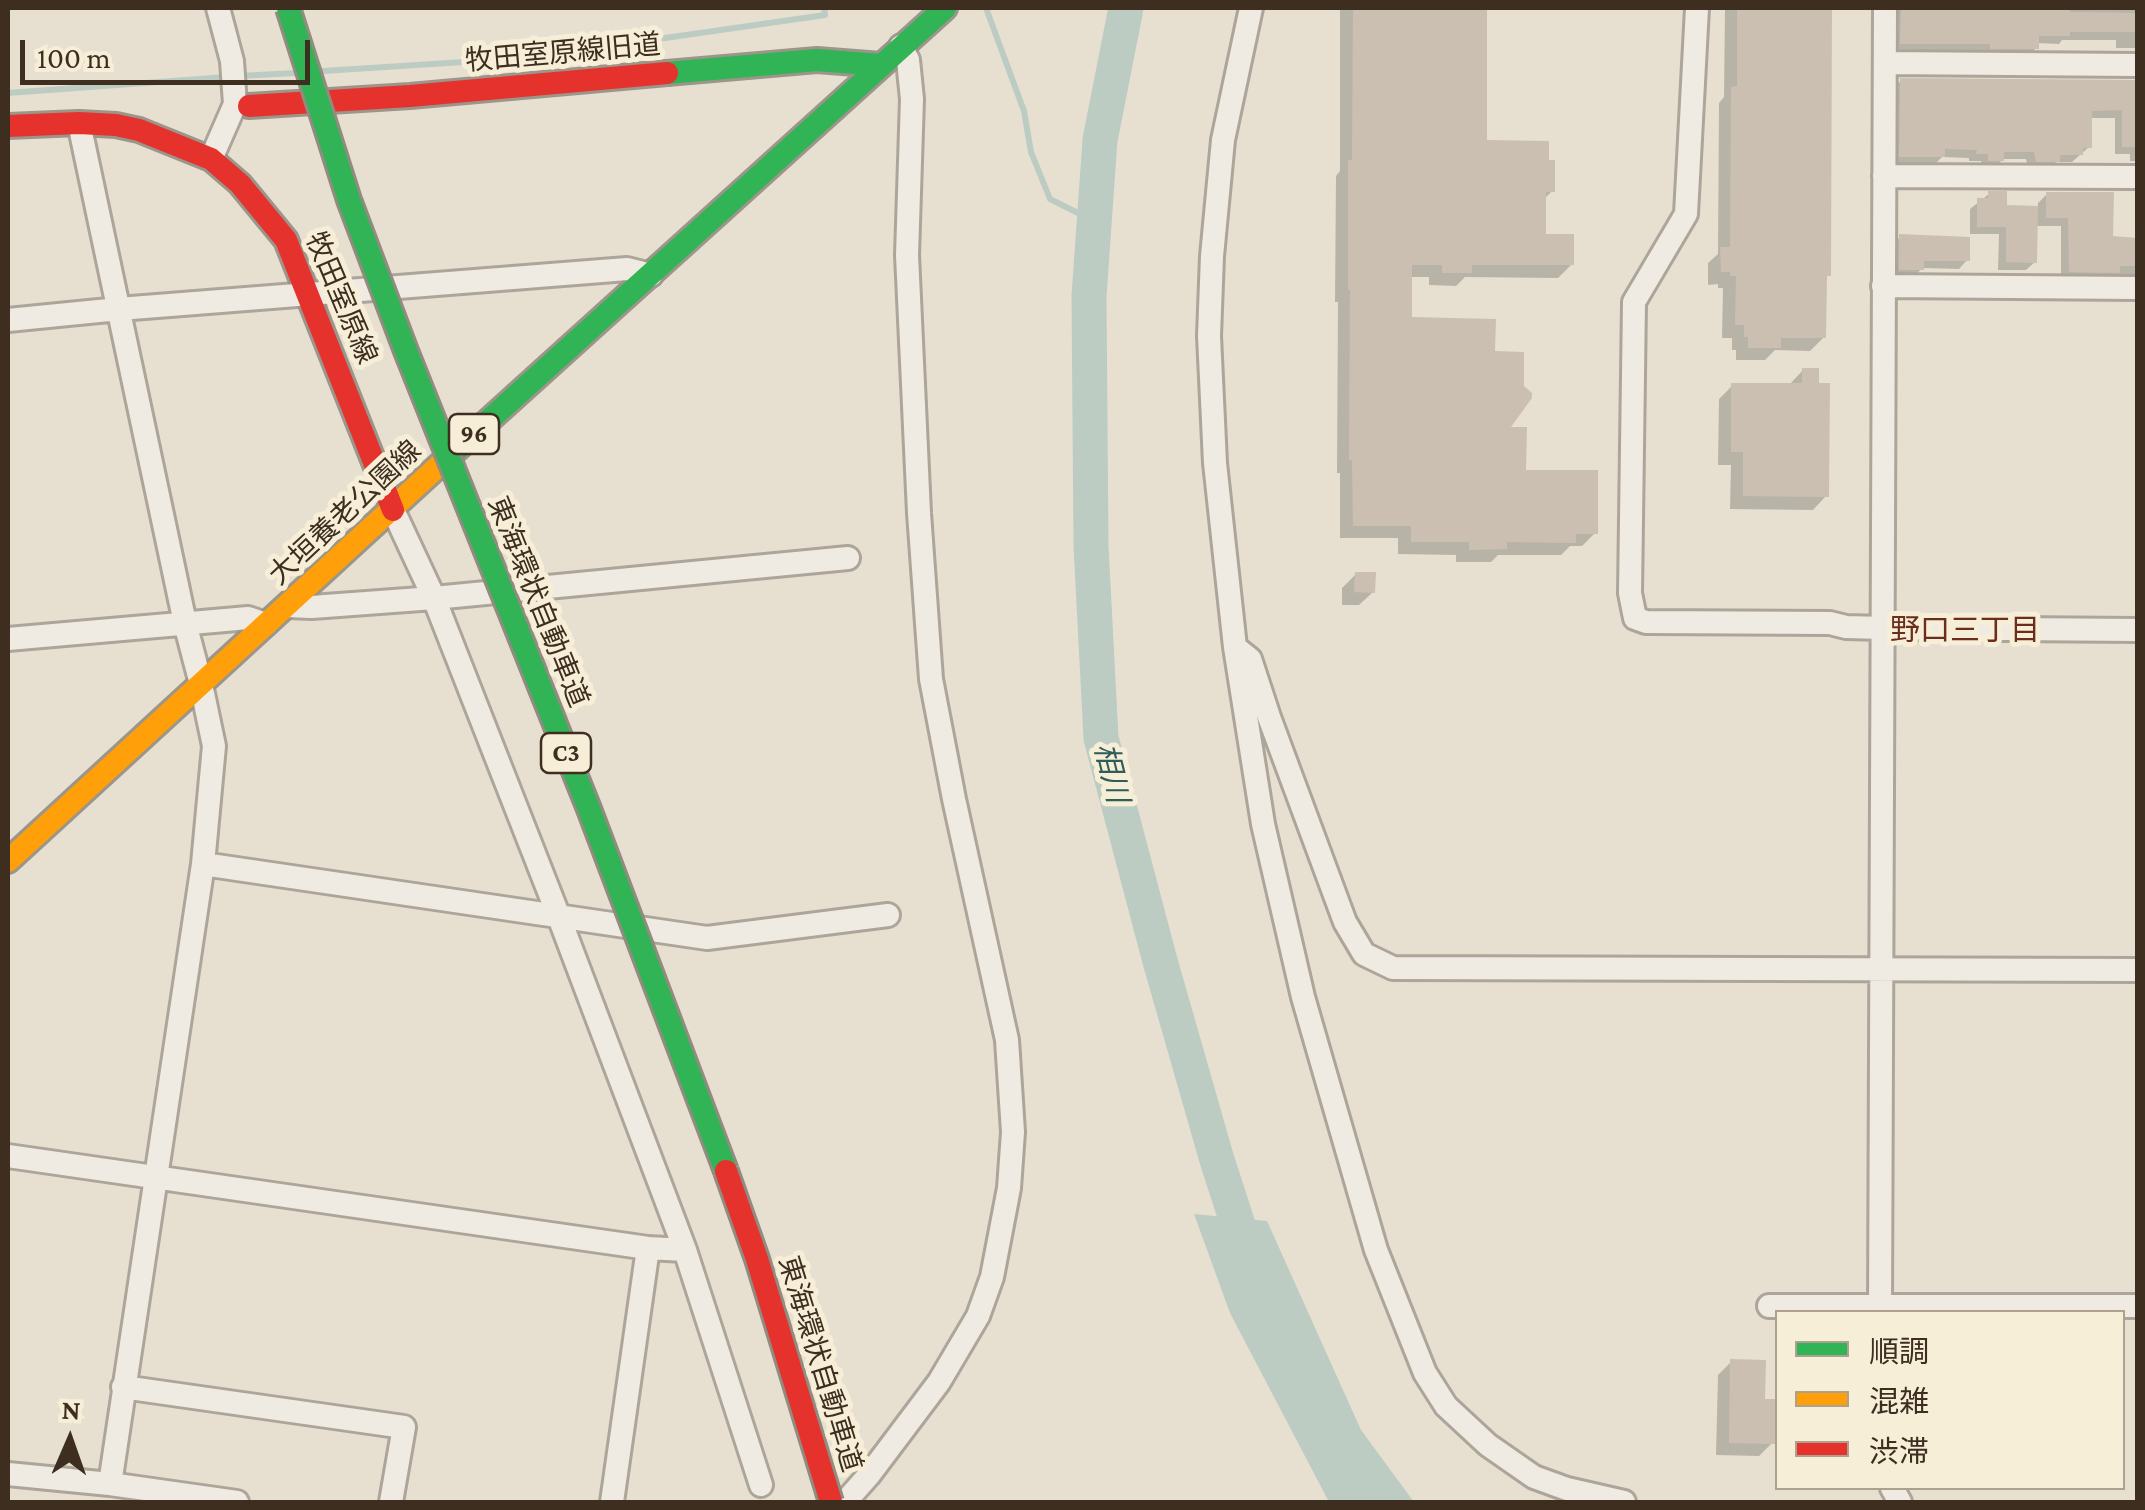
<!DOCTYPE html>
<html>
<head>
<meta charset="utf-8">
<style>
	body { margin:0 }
	#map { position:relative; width:2145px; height:1510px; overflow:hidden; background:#e7e0d1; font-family:"Crimson Pro","Noto Sans JP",serif }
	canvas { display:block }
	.frame { position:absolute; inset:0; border:10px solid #3d2e20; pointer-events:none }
	.legend { position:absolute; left:1775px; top:1310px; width:350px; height:180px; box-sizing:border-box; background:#f7eed8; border:2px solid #ada18e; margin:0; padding:12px 18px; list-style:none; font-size:30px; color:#3d2e20 }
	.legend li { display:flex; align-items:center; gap:20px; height:50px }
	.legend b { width:50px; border:2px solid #ada18e }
	.north { position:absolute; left:20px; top:1390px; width:100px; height:100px; -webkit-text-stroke:8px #f7eed8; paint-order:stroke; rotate:2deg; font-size:28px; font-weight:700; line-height:40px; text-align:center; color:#3d2e20 }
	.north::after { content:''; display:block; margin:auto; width:35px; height:45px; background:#3d2e20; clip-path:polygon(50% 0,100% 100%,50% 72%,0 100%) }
	.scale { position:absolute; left:20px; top:40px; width:290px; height:45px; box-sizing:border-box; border:5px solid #3d2e20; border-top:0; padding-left:12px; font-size:30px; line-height:35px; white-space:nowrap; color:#3d2e20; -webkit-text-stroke:8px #f7eed8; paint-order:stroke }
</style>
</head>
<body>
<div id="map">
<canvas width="2145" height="1510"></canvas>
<div class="frame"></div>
<ul class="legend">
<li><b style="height:12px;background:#30b455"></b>順調</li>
<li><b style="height:12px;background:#ff9f0a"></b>混雑</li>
<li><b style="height:12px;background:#e5322d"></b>渋滞</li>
</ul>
<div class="north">N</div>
<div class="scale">100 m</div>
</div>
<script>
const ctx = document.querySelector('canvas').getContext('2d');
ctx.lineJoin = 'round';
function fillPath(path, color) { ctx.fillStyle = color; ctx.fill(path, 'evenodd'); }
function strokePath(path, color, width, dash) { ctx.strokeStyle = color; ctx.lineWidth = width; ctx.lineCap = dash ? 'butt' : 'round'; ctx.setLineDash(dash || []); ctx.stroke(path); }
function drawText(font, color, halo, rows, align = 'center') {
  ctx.font = font + ' "Crimson Pro","Noto Sans JP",serif'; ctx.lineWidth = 10; ctx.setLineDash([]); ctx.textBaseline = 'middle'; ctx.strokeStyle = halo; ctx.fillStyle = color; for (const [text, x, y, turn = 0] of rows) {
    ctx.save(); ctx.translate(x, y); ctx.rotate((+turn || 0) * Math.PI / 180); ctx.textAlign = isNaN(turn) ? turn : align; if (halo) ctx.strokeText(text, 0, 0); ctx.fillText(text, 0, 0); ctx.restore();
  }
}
const water = new Path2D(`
	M 1194,1214 L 1267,1221 L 1361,1430 L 1414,1502 L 1329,1502 L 1230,1313 Z`);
const shadow = new Path2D(`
	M 1340,8 L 1485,8 L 1484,142 L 1552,191 L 1543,200 L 1543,237 L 1572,264 L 1558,278 L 1465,277 L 1456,286 L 1429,285 L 1429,277 L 1409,277 L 1409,320 L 1493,354 L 1506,430 L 1524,472 L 1595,533 L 1582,546 L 1570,546 L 1561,555 L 1498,555 L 1491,562 L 1456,562 L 1456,555 L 1398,554 L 1398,538 L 1340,538 L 1340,473 L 1337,473 L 1338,302 L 1335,302 L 1336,176 L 1340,171 Z
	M 1725,8 L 1830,8 L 1828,275 L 1825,279 L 1824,337 L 1810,351 L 1775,350 L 1765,360 L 1736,360 L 1736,350 L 1732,350 L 1732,338 L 1722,338 L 1723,288 L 1718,288 L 1718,284 L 1708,285 L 1708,263 L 1718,254 L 1719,103 L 1724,97 Z
	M 1891,8 L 2138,8 L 2138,48 L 2116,48 L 2116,40 L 2062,40 L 2059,44 L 2036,43 L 2036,48 L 2028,57 L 1983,56 L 1983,52 L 1892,51 Z
	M 1901,81 L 2138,82 L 2138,161 L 2130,161 L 2130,154 L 2115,154 L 2115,118 L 2090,118 L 2089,147 L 2072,162 L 2056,162 L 2049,169 L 2028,169 L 2026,159 L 2003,159 L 1993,169 L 1981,169 L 1981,161 L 1969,161 L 1969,158 L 1942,157 L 1934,165 L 1892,164 L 1892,89 Z
	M 1989,194 L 2005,208 L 2038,208 L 2038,203 L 2047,194 L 2111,238 L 2138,241 L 2138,277 L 2061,280 L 2061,226 L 2035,226 L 2035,262 L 2026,270 L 1998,270 L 1999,234 L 1970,234 L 1970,209 Z
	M 1900,237 L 1967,260 L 1959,269 L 1922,268 L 1913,278 L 1891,277 L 1892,245 Z
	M 1803,370 L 1817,386 L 1826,496 L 1813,510 L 1730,509 L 1731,465 L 1718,465 L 1719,399 L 1732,386 L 1790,384 Z
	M 1356,574 L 1373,592 L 1359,605 L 1342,605 L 1342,588 Z
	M 1731,1362 L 1763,1401 L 1773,1442 L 1759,1456 L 1716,1455 L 1718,1375 Z`);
const stream = new Path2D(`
	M 986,8 L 1024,111 L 1031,152 L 1050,199 L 1094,221
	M 323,71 L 526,58 L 825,15 L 824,8
	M 238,76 L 296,73
	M 8,93 L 226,77`);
const river = new Path2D(`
	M 1126,8 L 1100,140 L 1089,296 L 1091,546 L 1101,738 L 1160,961 L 1217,1160 L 1250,1262`);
const building = new Path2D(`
	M 1353,8 L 1487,8 L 1487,140 L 1549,141 L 1549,160 L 1555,160 L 1555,192 L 1546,192 L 1546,234 L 1574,234 L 1574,265 L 1472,265 L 1472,273 L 1442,273 L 1442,265 L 1412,265 L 1412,317 L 1496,319 L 1495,351 L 1524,352 L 1524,386 L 1532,393 L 1532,398 L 1511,427 L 1527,427 L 1526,470 L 1598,470 L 1598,534 L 1576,534 L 1576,543 L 1507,542 L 1507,549 L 1469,550 L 1469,542 L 1411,542 L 1411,526 L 1353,526 L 1352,460 L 1349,460 L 1350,290 L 1348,290 L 1348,160 L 1352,160 Z
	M 1737,8 L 1832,8 L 1831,276 L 1827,276 L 1826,338 L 1781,338 L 1781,348 L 1748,348 L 1748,337 L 1744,337 L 1744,325 L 1735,325 L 1736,276 L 1730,276 L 1730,272 L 1721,272 L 1720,247 L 1730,247 L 1731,87 L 1737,86 Z
	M 1901,8 L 2042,9 L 2070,9 L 2070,12 L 2138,13 L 2138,32 L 2070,32 L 2070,36 L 2039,36 L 2039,49 L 1990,49 L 1990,44 L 1900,44 Z
	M 1900,78 L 2138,80 L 2138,147 L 2122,147 L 2122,110 L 2092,111 L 2092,148 L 2083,148 L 2083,155 L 2060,155 L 2060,162 L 2036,162 L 2034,152 L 2004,152 L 2004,161 L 1988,161 L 1988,154 L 1976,154 L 1977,150 L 1945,149 L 1945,157 L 1899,157 Z
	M 1988,191 L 2007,191 L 2007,205 L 2038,206 L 2037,263 L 2006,262 L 2006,227 L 1977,227 L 1977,198 L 1988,198 Z
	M 2046,192 L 2114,192 L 2113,236 L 2138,238 L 2138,266 L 2120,266 L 2120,273 L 2069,272 L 2068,218 L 2046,218 Z
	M 1899,234 L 1970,237 L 1970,261 L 1924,261 L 1924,270 L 1899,270 Z
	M 1802,368 L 1819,368 L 1819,383 L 1830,383 L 1829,497 L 1743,496 L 1743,452 L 1731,452 L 1731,383 L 1802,383 Z
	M 1355,572 L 1376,572 L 1375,593 L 1354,592 Z
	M 1730,1359 L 1766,1360 L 1765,1399 L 1775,1399 L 1775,1444 L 1729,1443 Z`);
const street = new Path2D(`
	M 1251,8 L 1223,140 L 1212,256 L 1209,336 L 1215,463 L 1235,647 L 1263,824 L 1303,997 L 1376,1250 L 1425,1373 L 1446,1406 L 1488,1445 L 1534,1477 L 1567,1489 L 1624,1502
	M 1697,8 L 1686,214 L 1634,302 L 1630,593 L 1635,618 L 1646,622 L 1830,623 L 1846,627 L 1883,628 L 2138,630
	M 1885,63 L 2138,65
	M 79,123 L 185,623 L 201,684 L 214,746 L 203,864 L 110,1484
	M 211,159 L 235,104 L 232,61 L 218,8
	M 1884,176 L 2138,177
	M 1883,286 L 2138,288
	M 8,320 L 119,309 L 627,269 L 651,275
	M 393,510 L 434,598 L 559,917 L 685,1250 L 761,1485
	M 287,606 L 312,607 L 434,598 L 848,558
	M 8,639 L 248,618 L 266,624
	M 1240,651 L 1250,659 L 1269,717 L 1345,922 L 1364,954 L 1393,968 L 2138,970
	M 203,864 L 707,938 L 888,915
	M 8,1156 L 648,1248 L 685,1250
	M 1769,1306 L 2138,1306
	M 1880,1312 L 1885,8
	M 123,1387 L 404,1427 L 391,1502
	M 8,1474 L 110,1484 L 237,1502
	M 1892,1488 L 1900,1502
	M 612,1502 L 648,1248
	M 845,1502 L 869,1475 L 939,1382 L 978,1316 L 992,1277 L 1009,1188 L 1013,1132 L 1007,1040 L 954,799 L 931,679 L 919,513 L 907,255 L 912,99 L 908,60 L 901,46`);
const fast = new Path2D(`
	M 667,73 L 817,60 L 881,65
	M 446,459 L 945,8`);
const slow = new Path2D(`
	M 8,861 L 446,459`);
const jam = new Path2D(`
	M 249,106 L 410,96 L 667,73
	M 8,126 L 79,123 L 116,125 L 139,130 L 211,159 L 240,184 L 286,240 L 393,510`);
const fastBridge = new Path2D(`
	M 288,8 L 349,200 L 406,351 L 589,809 L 726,1171`);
const jamBridge = new Path2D(`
	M 726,1171 L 757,1259 L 831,1502`);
const shields = [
	[474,434,50],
	[566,753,50]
];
const shieldNames = [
	["96",474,434],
	["C3",566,753]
];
const streetNames = [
	["牧田室原線旧道",563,53,-5],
	["牧田室原線",341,298,67],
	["大垣養老公園線",345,513,-43],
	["東海環状自動車道",538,602,68],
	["東海環状自動車道",820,1364,73]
];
const neighbourhoodNames = [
	["野口三丁目",1965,631]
];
const waterNames = [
	["相川",1111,773,76]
];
fillPath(water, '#bcccc2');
fillPath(shadow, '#0003');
strokePath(stream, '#bcccc2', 6);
strokePath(river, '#bcccc2', 35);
fillPath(building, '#cbbfb2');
strokePath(street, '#ada599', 28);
strokePath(fast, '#9c958a', 28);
strokePath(slow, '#9c958a', 28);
strokePath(jam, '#9c958a', 28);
strokePath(street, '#efebe3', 22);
strokePath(fast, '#30b455', 22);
strokePath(slow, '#ff9f0a', 22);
strokePath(jam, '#e5322d', 22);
strokePath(fastBridge, '#928b80', 28, []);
strokePath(jamBridge, '#928b80', 28, []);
strokePath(fastBridge, '#30b455', 22);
strokePath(jamBridge, '#e5322d', 22);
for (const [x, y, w] of shields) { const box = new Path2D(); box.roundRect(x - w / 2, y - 20, w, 40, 8); ctx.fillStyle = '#f7eed8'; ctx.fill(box); strokePath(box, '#3d2e20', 2.5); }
drawText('bold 25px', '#3d2e20', null, shieldNames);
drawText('28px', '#3d2e20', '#f7eed8', streetNames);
drawText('30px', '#6b2e1e', '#f7eed8', neighbourhoodNames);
drawText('italic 30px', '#2f5d5a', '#f7eed8', waterNames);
</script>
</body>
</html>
